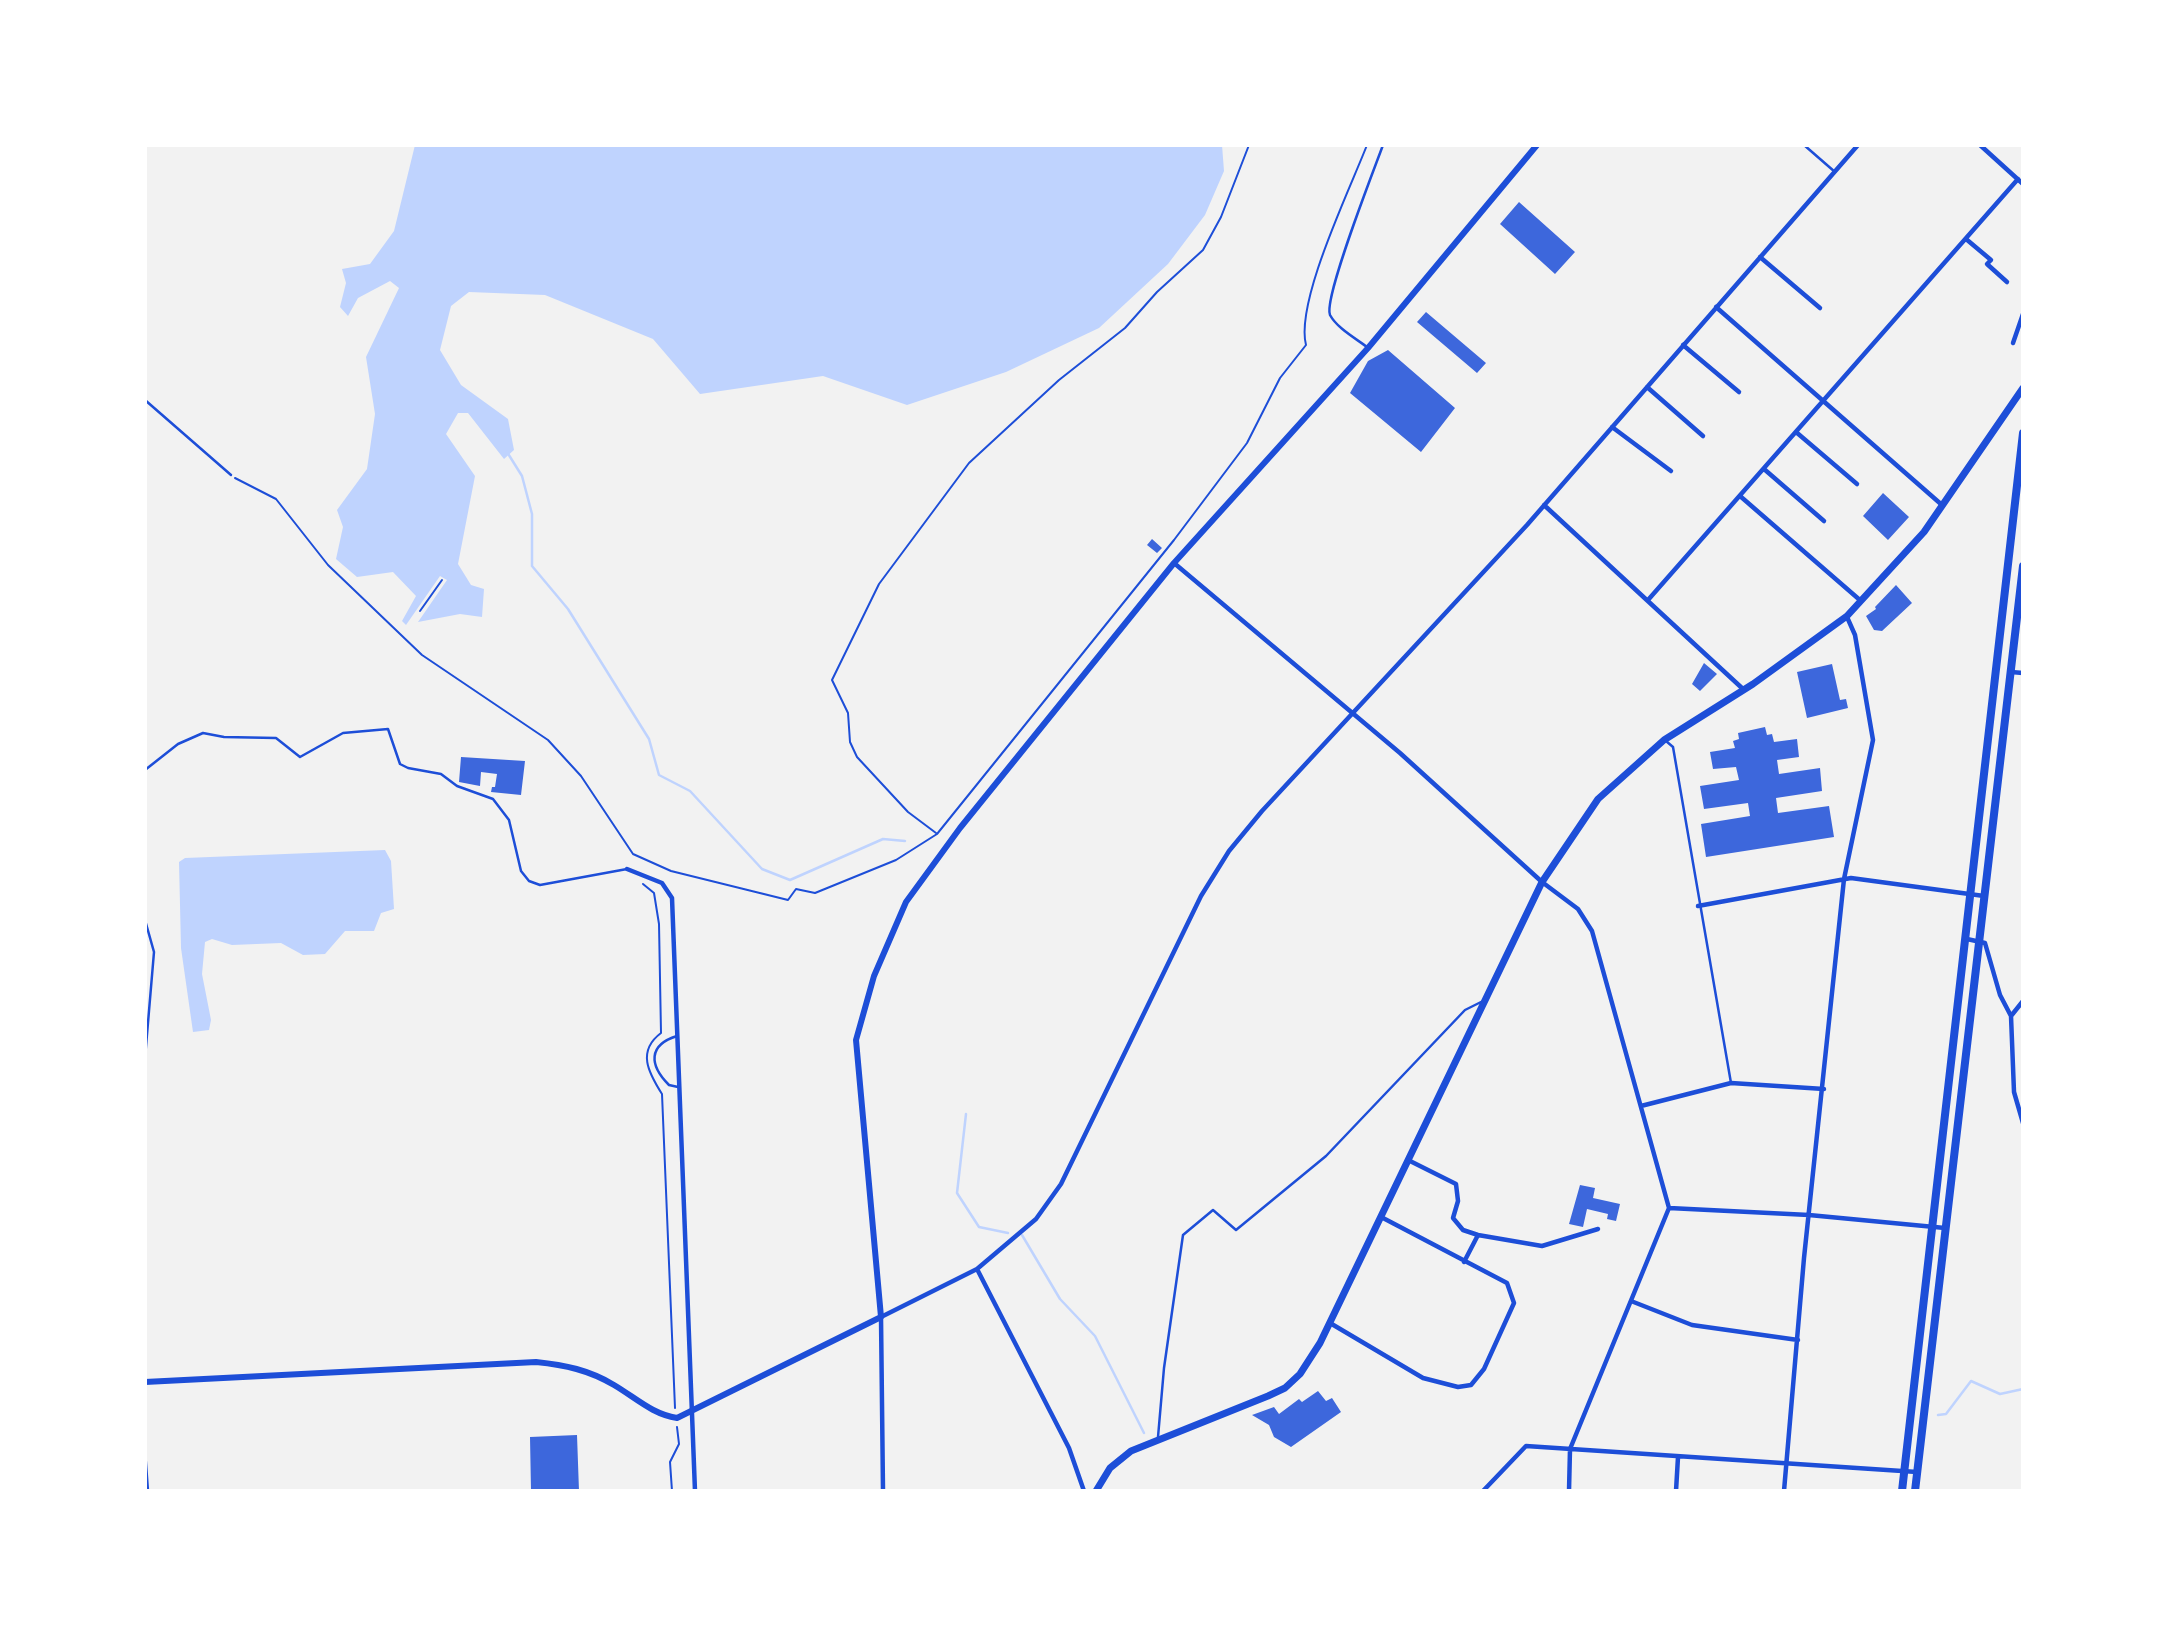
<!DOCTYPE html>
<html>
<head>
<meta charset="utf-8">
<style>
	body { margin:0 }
	#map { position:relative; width:2168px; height:1636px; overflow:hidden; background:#f2f2f2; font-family:"PT Sans Narrow",sans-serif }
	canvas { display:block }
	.frame { position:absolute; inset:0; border:147px solid #fff; pointer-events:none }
</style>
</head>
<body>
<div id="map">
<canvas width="2168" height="1636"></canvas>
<div class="frame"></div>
</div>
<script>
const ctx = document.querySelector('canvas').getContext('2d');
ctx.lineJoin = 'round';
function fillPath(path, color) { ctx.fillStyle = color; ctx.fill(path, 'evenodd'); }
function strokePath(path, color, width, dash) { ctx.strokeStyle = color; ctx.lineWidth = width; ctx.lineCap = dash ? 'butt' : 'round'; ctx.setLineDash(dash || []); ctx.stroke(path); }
const water = new Path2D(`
	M 415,145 L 1222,145 L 1224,171 L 1205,215 L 1168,264 L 1099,328 L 1006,372 L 907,405 L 823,376 L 700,394 L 653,339 L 545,295 L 469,292 L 451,306 L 440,350 L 461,385 L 508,419 L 514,450 L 504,459 L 468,413 L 458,413 L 446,434 L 475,476 L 458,564 L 471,585 L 484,589 L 482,617 L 460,614 L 418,622 L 447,580 L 440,576 L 406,625 L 402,621 L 416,596 L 393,572 L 357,577 L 336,559 L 343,527 L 337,510 L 367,469 L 375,414 L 366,357 L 399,288 L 390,281 L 358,298 L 348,316 L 340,307 L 346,283 L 342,269 L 370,264 L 394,231 Z
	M 385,850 L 391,861 L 394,909 L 381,913 L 374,931 L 345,931 L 325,954 L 303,955 L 281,943 L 232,945 L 212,939 L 205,942 L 202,974 L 211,1020 L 209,1030 L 193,1032 L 181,948 L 179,862 L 185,858 Z`);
const stream = new Path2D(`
	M 507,452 L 522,476 L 532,514 L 532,566 L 568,609 L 649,739 L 659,775 L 690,791 L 762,869 L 790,880 L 883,839 L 905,841
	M 966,1114 L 957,1193 L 979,1227 L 1008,1233
	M 1022,1235 L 1060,1299 L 1095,1336 L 1144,1433
	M 1938,1415 L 1946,1414 L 1971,1381 L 2000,1394 L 2023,1389`);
const building = new Path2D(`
	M 1519,202 L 1575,252 L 1555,274 L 1500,224 Z
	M 1426,312 L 1486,363 L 1477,373 L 1417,322 Z
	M 1388,350 L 1455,408 L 1421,452 L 1350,393 L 1368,361 Z
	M 1883,493 L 1909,517 L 1888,540 L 1863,516 Z
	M 1152,539 L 1162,548 L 1157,553 L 1147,545 Z
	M 1896,585 L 1912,603 L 1882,631 L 1874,630 L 1866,616 L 1876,609 L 1875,607 Z
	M 1704,663 L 1717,674 L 1700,691 L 1692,684 Z
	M 1832,664 L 1840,700 L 1846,699 L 1848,708 L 1807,718 L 1797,672 Z
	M 1765,727 L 1767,735 L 1772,734 L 1774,742 L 1797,739 L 1799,757 L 1777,760 L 1779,774 L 1820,768 L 1822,791 L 1776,798 L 1778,813 L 1829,806 L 1834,837 L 1706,857 L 1701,824 L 1750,816 L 1748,803 L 1704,809 L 1700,786 L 1739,780 L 1736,767 L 1713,769 L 1710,752 L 1735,748 L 1733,741 L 1739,739 L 1738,733 Z
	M 461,757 L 525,761 L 521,795 L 491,792 L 492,787 L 495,787 L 497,774 L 481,772 L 480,786 L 459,782 Z
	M 1580,1185 L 1595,1188 L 1593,1198 L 1620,1204 L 1616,1221 L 1607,1219 L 1608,1214 L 1587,1209 L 1583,1227 L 1569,1224 Z
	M 1318,1391 L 1326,1401 L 1332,1398 L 1341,1412 L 1291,1447 L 1274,1437 L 1269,1425 L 1252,1415 L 1274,1407 L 1279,1414 L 1299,1399 L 1302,1402 Z
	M 577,1435 L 579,1491 L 531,1491 L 530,1437 Z`);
const path = new Path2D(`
	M 235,478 L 276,499 L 328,565 L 422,655 L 548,740 L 581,776 L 633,854 L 671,871 L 788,900 L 796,889 L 815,893 L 896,860 L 937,834 L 1174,540 L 1247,443 L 1280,378 L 1306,345 C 1295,302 1350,189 1367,145
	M 420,611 L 442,580
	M 936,833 L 908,812 L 857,757 L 850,742 L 848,713 L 832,680 L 879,584 L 969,463 L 1059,380 L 1125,328 L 1157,292 L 1203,250 L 1221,217 L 1249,145
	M 643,884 L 654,893 L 659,924 L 661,1033 C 637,1051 648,1072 662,1094 L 675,1408
	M 672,1491 L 670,1462 L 679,1444 L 677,1427`);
const service = new Path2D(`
	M 1804,145 L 1835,172
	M 1367,347 C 1355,338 1337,328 1330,315 C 1323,299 1374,170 1383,145
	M 145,400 L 231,475
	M 1666,741 L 1673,747 L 1731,1083
	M 145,770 L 178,744 L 203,733 L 224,737 L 276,738 L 300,757 L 343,733 L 388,729 L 400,764 L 408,768 L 441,774 L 457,786 L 493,799 L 509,820 L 521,871 L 529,881 L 540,885 L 627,869
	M 145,920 L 154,952 L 145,1058
	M 677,1036 C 648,1045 649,1065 669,1085 L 678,1087
	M 1158,1437 L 1164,1368 L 1183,1235 L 1213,1210 L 1236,1230 L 1326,1156 L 1465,1010 L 1481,1002
	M 145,1450 L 148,1491`);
const minor = new Path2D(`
	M 1980,145 L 2023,184
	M 1966,239 L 1991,260 L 1987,264 L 2007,282
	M 1760,257 L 1820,308
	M 1716,307 L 1942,505
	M 2013,343 L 2023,314
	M 1683,345 L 1739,392
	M 1647,387 L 1703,436
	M 1612,427 L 1671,471
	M 1796,432 L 1857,484
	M 1764,469 L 1824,521
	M 1740,496 L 1861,601
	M 1544,505 L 1743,689
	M 1174,563 L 1400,753 L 1542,882 L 1578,909 L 1592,931 L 1669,1208 L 1570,1449 L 1569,1491
	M 1648,600 L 2018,179
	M 2011,672 L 2023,673
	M 627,869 L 662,883 L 672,898 L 695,1491
	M 1698,906 L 1851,878 L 1984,896
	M 1967,939 L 1985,943 L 2000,995 L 2011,1016 L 2014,1092 L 2023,1123
	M 2011,1016 L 2023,1001
	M 1641,1106 L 1731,1083 L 1824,1089
	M 1410,1161 L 1456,1184 L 1458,1201 L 1453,1218 L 1463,1230 L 1478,1235 L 1542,1246 L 1598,1229
	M 1669,1208 L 1809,1215 L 1945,1228
	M 1464,1262 L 1478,1235
	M 977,1269 L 1069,1448 L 1084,1491
	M 1631,1301 L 1692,1325 L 1798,1340
	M 1330,1323 L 1423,1378 L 1458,1387 L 1471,1385 L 1484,1369 L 1514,1303 L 1507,1283 L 1383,1218
	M 883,1491 L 881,1317 L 977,1269 L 1036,1219 L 1061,1184 L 1201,896 L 1229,851 L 1262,811 L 1527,525 L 1858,145
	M 1483,1491 L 1526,1446 L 1917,1472
	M 1676,1491 L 1678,1457
	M 1784,1491 L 1804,1258 L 1844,879 L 1873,740 L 1855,635 L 1847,617`);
const tertiary = new Path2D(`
	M 145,1382 L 536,1362 C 565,1365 589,1370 614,1385 C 636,1398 652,1414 677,1418 L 881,1317 L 856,1040 L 874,976 L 906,902 L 960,828 L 1174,563 L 1368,348 L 1537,145`);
const secondary = new Path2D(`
	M 1096,1491 L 1110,1468 L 1131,1451 L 1268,1396 L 1285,1388 L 1300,1374 L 1320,1343 L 1542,882 L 1598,799 L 1664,740 L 1753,684 L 1847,616 L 1924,532 L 2023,388`);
const primary = new Path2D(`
	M 1902,1491 L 2023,433
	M 1915,1491 L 2023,566`);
fillPath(water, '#bfd3fe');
strokePath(stream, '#bfd3fe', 2.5);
fillPath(building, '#3d67dc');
strokePath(path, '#1d4ed8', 2);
strokePath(service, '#1d4ed8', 2.5);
strokePath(minor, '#1d4ed8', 4.5);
strokePath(tertiary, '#1d4ed8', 6);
strokePath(secondary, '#1d4ed8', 7);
strokePath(primary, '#1d4ed8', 8);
</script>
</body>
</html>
